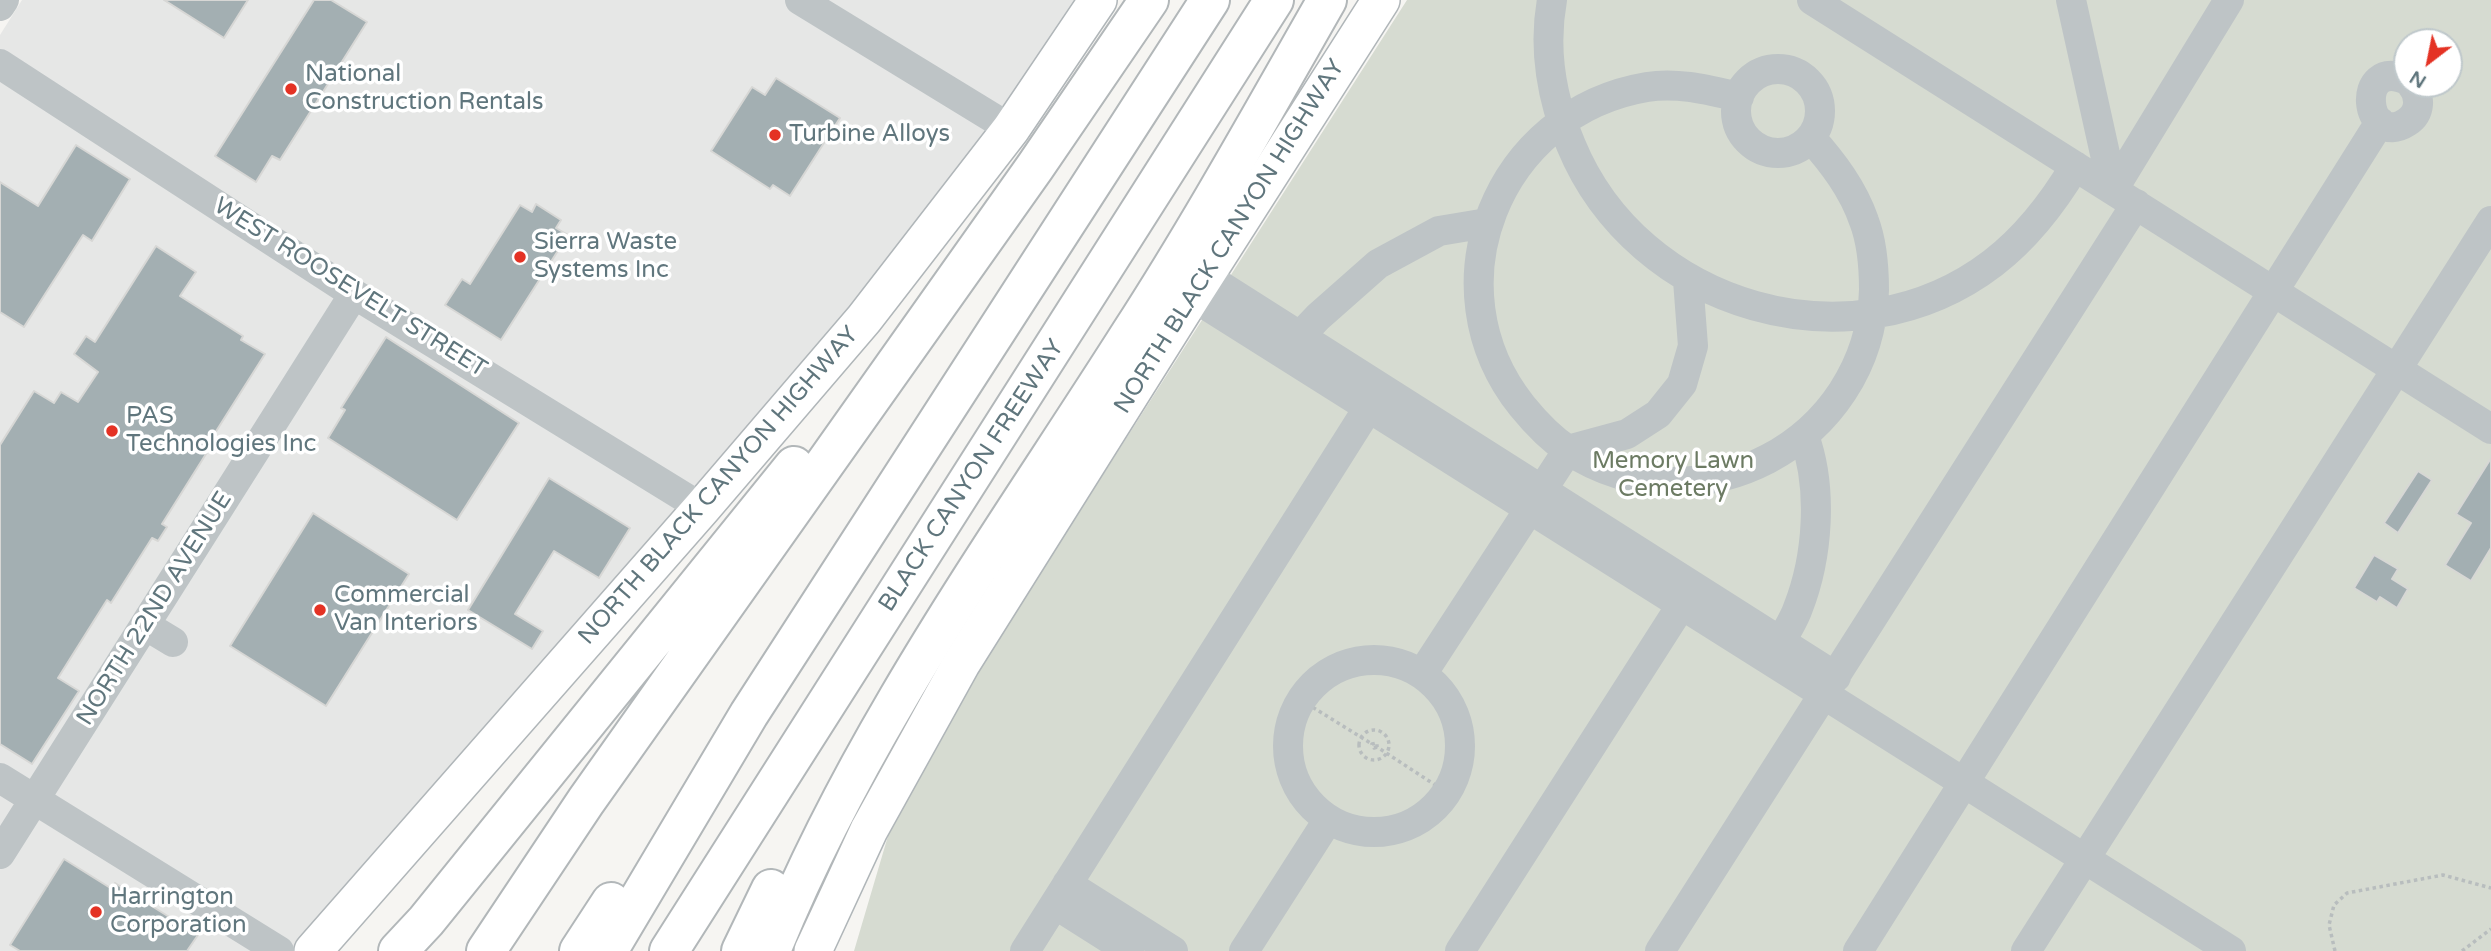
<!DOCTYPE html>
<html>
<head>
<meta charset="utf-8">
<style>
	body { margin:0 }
	#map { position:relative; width:2491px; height:951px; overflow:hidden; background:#f6f5f2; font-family:"Varela Round",sans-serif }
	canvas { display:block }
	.north { position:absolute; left:2393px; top:28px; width:70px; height:70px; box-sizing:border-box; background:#fff; border:2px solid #bfc8cb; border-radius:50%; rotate:212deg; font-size:19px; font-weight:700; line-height:28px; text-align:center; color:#60767d }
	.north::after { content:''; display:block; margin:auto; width:24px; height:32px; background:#e43224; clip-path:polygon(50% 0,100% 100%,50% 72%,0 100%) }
</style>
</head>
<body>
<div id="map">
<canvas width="2491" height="951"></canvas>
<div class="north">N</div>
</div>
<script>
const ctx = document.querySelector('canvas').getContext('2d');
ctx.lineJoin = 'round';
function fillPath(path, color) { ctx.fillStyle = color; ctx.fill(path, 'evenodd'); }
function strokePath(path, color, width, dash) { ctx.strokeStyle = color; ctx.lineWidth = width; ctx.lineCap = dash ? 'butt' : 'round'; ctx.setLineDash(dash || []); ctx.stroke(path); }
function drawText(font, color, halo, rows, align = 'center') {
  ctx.font = font + ' "Varela Round",sans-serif'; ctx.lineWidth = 7; ctx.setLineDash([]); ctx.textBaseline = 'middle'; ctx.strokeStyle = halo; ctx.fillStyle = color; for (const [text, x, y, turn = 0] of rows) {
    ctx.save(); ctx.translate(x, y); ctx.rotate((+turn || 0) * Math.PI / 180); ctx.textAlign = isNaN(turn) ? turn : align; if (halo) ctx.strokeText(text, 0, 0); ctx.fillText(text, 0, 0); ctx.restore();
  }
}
const built = new Path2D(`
	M 22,0 L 1083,0 L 863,301 L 303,951 L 0,951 L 0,35 Z`);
const green = new Path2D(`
	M 1407,0 L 2491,0 L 2491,951 L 854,951 L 893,819 L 940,729 ZM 2407,42 L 2449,42 L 2449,84 L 2407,84 Z`);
const building = new Path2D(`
	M 164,0 L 248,0 L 224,38 Z
	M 314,0 L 331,0 L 367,22 L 280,160 L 272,156 L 256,182 L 215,156 Z
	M 776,78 L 840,118 L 790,196 L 773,185 L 770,189 L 711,151 L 752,87 L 765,95 Z
	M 76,145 L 130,179 L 92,241 L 83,235 L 24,327 L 0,312 L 0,182 L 38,206 Z
	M 536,204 L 561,220 L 556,228 L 568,235 L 501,340 L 445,305 L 462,279 L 470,284 L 520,205 L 532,212 Z
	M 156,246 L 196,272 L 180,296 L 243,336 L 241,340 L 265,354 L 208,444 L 211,446 L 162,524 L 167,527 L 158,541 L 152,538 L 111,603 L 107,600 L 58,678 L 79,691 L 32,764 L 0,744 L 0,445 L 34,391 L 54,403 L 61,392 L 78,402 L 98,372 L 74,354 L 86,336 L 95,342 Z
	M 386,337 L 519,423 L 457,520 L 328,438 L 345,410 L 341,408 Z
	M 2491,458 L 2491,548 L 2471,581 L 2445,565 L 2471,523 L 2456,514 Z
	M 2418,471 L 2432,480 L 2398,533 L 2384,523 Z
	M 549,478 L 630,528 L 599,578 L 554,551 L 515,614 L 543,631 L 532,649 L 468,610 Z
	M 313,513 L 409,574 L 326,706 L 230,646 Z
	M 2374,555 L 2398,569 L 2392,579 L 2408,589 L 2397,608 L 2380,597 L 2377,602 L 2354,588 Z
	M 64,859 L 112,889 L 115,883 L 198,935 L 187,951 L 20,951 L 10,945 Z`);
const path = new Path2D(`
	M 1301,700 L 1372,744
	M1359 745a15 15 0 1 1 30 0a15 15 0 1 1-30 0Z
	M 1377,747 L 1374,748 L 1372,744 L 1377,743 L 1377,747 L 1446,792
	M 2335,951 L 2329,925 L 2334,905 L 2347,893 L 2443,875 L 2491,888
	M 2462,951 L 2491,929`);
const minor = new Path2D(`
	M 800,0 L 1011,129
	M 1552,0 C 1543,49 1552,100 1571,145 C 1638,308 1852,371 1993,263 C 2028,236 2053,203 2075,166
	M 1812,0 L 2491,429
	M 2071,0 L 2113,190 L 2229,0
	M 0,6 L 4,0
	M 0,64 L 354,294 L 702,508
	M1736 111a42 42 0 1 1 84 0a42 42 0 1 1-84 0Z
	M 2407,80 C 2354,56 2364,150 2407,122 C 2421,113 2421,96 2411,84
	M 1739,97 C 1708,90 1678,82 1647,87 C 1497,112 1427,287 1522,406 C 1535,422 1550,438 1568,450 C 1697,534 1870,443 1874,290 C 1874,267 1872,242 1864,221 C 1853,189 1833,163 1811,138
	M 1205,276 L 1836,677
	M 1192,296 L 2231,951
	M 1289,353 L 1300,336 L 1318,317 L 1378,264 L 1439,231 L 1487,223
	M 145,625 L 173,642
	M 1781,642 C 1786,631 1794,620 1798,608 C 1818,557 1823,488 1804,436
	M1288 746a86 86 0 1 1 172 0a86 86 0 1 1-172 0Z
	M 1422,674 L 1568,450 L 1627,434 L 1658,414 L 1682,384 L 1693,346 L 1688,280
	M 0,778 L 279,951
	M 0,854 L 354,294
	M 1067,884 L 1173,951
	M 1055,904 L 1129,951
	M 1025,951 L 1379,391
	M 1244,951 L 1328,820
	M 1460,951 L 1691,590
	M 1660,951 L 2136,204
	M 1858,951 L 2380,122
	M 2026,951 L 2491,221`);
const major = new Path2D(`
	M 313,951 L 702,508 L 864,319 L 1011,129 L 1098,0
	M 813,951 L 869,830 L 961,664 L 1192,296 L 1381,0`);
const highway = new Path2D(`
	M 398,951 L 426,921 L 794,466
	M 486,951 L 586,801 L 1035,167 L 1149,0
	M 579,951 L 611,902
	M 608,951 L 749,714 L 1210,0
	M 669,951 L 1274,0
	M 741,951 L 771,889
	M 771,951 C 860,730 1003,534 1130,334 C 1200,226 1263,112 1327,0`);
const markers = [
	[291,89,7,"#e43224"],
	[775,135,7,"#e43224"],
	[520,257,7,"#e43224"],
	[112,431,7,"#e43224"],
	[320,610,7,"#e43224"],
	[96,912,7,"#e43224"]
];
const poiNames = [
	["National",305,75],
	["Construction Rentals",305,103],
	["Turbine Alloys",789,135],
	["Sierra Waste",534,243],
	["Systems Inc",534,271],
	["PAS",126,417],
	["Technologies Inc",126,445],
	["Commercial",334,596],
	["Van Interiors",334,624],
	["Harrington",110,898],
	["Corporation",110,926]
];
const streetNames = [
	["NORTH BLACK CANYON HIGHWAY",1230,237,-58],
	["WEST ROOSEVELT STREET",350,288,32],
	["BLACK CANYON FREEWAY",972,476,-57],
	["NORTH BLACK CANYON HIGHWAY",719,486,-49],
	["NORTH 22ND AVENUE",155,609,-58]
];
const parkNames = [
	["Memory Lawn",1673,462],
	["Cemetery",1673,490]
];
fillPath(built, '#e6e7e6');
fillPath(green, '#d6dbd1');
fillPath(building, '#a3afb2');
strokePath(building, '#d7d7d5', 2);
strokePath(major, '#b0b6b9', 40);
strokePath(highway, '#b2b7b9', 42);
strokePath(path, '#b8bdbe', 3.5, [3.5, 3.5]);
strokePath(minor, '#bec4c6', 30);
strokePath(major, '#fff', 37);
strokePath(highway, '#fff', 38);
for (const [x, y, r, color] of markers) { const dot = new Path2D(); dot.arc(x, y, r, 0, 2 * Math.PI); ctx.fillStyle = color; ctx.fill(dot); strokePath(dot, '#fff', 2.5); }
drawText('24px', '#60767d', '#fff', poiNames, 'left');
drawText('24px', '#60767d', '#fff', streetNames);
drawText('24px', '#6c7b63', '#fff', parkNames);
</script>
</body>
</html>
